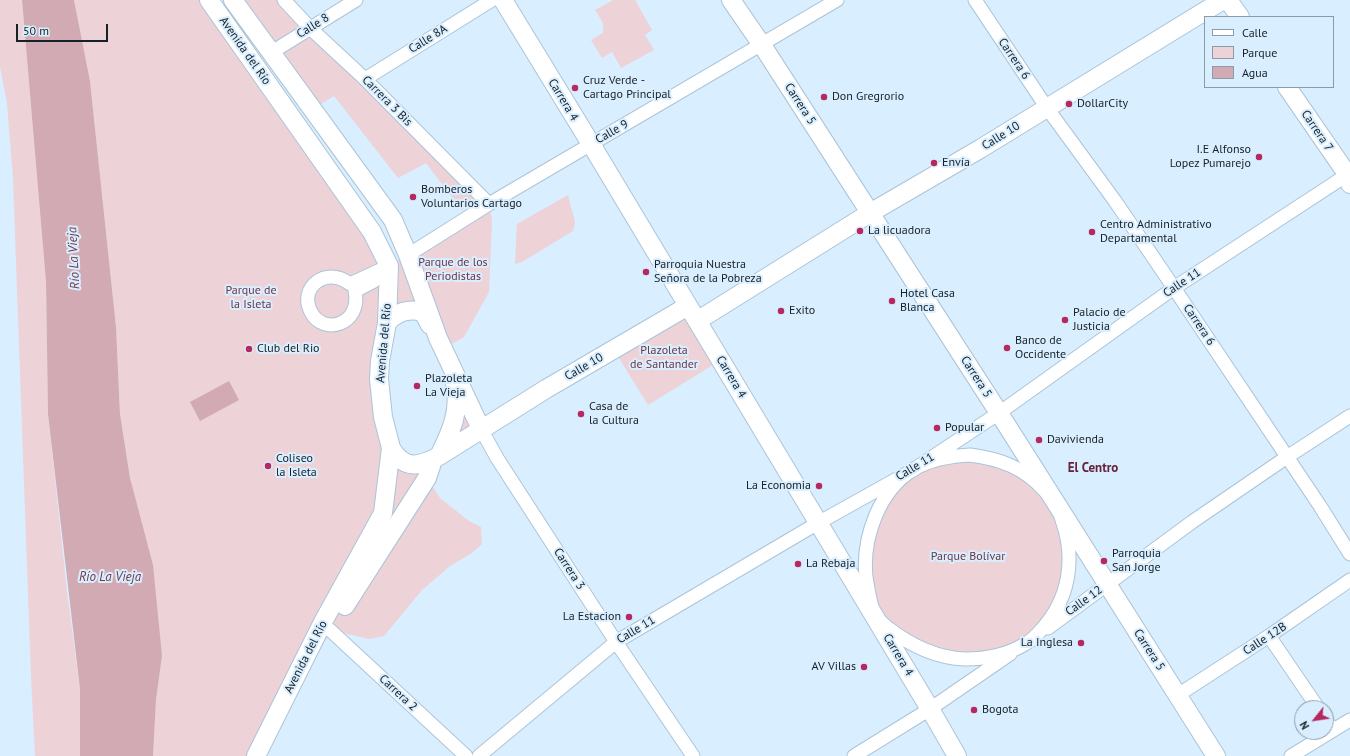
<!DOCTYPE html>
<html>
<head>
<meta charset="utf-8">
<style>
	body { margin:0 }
	#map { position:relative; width:1350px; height:756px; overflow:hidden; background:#d9eefe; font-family:"PT Sans",sans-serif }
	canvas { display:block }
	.legend { position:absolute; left:1204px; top:16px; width:130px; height:72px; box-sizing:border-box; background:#d9eefe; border:1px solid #8b9ca8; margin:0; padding:5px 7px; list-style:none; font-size:12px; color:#162027 }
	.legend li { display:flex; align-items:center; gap:8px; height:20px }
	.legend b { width:20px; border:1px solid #8b9ca8 }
	.north { position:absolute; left:1294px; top:700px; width:40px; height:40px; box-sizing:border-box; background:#d9eefe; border:1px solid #8b9ca8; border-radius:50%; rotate:240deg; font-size:11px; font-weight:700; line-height:16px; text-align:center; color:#162027 }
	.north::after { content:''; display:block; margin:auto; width:14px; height:18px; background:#b52860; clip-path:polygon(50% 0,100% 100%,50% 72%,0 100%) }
	.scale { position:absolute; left:16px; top:24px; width:92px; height:18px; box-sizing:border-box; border:2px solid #162027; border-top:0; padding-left:5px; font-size:12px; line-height:14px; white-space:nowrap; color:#162027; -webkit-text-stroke:3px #d9eefe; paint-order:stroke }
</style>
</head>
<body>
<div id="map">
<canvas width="1350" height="756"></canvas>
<ul class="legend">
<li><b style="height:5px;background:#fff"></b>Calle</li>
<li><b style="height:11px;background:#edd2d8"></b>Parque</li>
<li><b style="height:11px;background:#d2aab4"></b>Agua</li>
</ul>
<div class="north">N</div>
<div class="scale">50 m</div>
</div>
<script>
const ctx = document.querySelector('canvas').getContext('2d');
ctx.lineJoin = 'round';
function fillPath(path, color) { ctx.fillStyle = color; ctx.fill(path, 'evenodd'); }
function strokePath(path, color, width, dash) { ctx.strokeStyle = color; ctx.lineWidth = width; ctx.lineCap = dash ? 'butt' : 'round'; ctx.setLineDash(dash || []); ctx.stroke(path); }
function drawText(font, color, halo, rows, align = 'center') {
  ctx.font = font + ' "PT Sans",sans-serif'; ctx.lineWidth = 4; ctx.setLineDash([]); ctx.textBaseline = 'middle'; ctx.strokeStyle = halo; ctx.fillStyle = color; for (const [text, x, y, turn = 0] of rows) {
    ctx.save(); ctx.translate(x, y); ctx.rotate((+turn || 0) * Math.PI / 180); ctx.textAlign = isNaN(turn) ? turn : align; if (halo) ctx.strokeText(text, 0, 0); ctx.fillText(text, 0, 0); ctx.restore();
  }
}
const green = new Path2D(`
	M 0,0 L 22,0 L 46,282 L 48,414 L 67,592 L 80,689 L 80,756 L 35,756 L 31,677 L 13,179 L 7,103 L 0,67 Z
	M 74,0 L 209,0 L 389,266 L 489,204 L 492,219 L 489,292 L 464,337 L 443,349 L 481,429 L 439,456 L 457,392 L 423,312 L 387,323 L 387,436 L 427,478 L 440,498 L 469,521 L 481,527 L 482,544 L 472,553 L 450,566 L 422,590 L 384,636 L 369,639 L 331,630 L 264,753 L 261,756 L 153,756 L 156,700 L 162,656 L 130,478 L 120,414 L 116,327 L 90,81 Z
	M 233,0 L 284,0 L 475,189 L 472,204 L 462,210 L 426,163 L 398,178 L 334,96 L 313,109 Z
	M 613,0 L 635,0 L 652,30 L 645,35 L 654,50 L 621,68 L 612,52 L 602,58 L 591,40 L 603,33 L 603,23 L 595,10 Z
	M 568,195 L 575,222 L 573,231 L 522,262 L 515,264 L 517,224 Z
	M 688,306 L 721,360 L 648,405 L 614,350 Z
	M 950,456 L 1026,473 L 1066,530 L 1064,592 L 1025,644 L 964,659 L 891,629 L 866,584 L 869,534 L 901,480 Z`);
const water = new Path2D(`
	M 22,0 L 74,0 L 90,81 L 116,327 L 120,414 L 130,478 L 153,565 L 162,656 L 156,700 L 153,756 L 80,756 L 80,689 L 48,414 L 46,282 Z
	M 229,381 L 239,400 L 200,421 L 190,402 Z`);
const street = new Path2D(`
	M 284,0 L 310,28 L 365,79 L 489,204
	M 975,0 L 1047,108 L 1115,201 L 1174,288 L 1320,506 L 1350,554
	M 272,52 L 356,0
	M 365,79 L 492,0
	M 408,255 L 489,204 L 837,0
	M 389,266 L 374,281 L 355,291 C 362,325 323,336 311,312 C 298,288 326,265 350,284 Z
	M 481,429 L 497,458 L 616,642 L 693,756
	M 970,455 C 1000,459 1023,467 1044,490 C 1048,494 1053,498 1055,502 C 1059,507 1060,514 1062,520 C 1076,559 1069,599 1042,629 C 1037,635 1031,641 1025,644 C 1007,655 985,659 965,659 C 936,658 910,645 888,628 C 884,624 879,621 876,617 C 872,613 867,584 866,577 C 862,538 879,490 914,469 C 931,459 950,456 970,455 Z
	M 1048,628 L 1192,522 L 1287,457 L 1350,416
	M 330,630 L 466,756
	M 1269,636 L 1318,708
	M 1178,695 L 1269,636 L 1350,580
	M 1326,720 L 1333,730
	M 479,756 L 616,642 L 818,523 L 913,470 L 999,413 L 1174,288 L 1350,173
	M 854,756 L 930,709 L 1010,654
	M 1291,756 L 1350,720`);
const secondary = new Path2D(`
	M 209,0 L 372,232 L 389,266 L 387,323 L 380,361 L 379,379 L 383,417 L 391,448 L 383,513 L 323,622 L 256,756
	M 233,0 L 393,220 L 408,255 L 438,338 L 481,429
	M 503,0 L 591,144 L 930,709 L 957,756
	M 731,0 L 762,45 L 999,413 L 1216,756
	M 1228,0 L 1240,17
	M 1287,87 L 1347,174 L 1350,184
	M 697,321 L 870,213 L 980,149 L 1223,0
	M 387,323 C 396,312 409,308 423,312 L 430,325
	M 391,448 C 404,470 419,467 439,456 L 546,389 L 688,306
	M 439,456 C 451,432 461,410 455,383
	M 345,606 L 427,478 L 433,460`);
const markers = [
	[575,88,4,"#b52860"],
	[824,97,4,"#b52860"],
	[1069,104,4,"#b52860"],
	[1259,157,4,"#b52860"],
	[934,163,4,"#b52860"],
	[413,197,4,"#b52860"],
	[860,231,4,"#b52860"],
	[1092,232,4,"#b52860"],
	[646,272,4,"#b52860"],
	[892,301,4,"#b52860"],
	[781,311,4,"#b52860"],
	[1065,320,4,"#b52860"],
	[1007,348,4,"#b52860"],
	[249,349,4,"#b52860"],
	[417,386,4,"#b52860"],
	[581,414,4,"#b52860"],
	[937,428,4,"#b52860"],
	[1039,440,4,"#b52860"],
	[268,466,4,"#b52860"],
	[819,486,4,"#b52860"],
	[1104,561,4,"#b52860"],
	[798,564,4,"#b52860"],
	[629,617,4,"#b52860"],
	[1081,643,4,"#b52860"],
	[864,667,4,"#b52860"],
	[974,710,4,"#b52860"]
];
const streetNames = [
	["Calle 8",313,26,-32],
	["Calle 8A",428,39,-32],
	["Avenida del Río",245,51,55],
	["Carrera 6",1014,59,56],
	["Carrera 4",563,100,59],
	["Carrera 3 Bis",387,101,45],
	["Carrera 5",800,104,57],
	["Carrera 7",1317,131,56],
	["Calle 9",612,132,-30],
	["Calle 10",1001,136,-32],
	["Calle 11",1182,283,-34],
	["Carrera 6",1199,325,56],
	["Avenida del Río",384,343,-85],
	["Calle 10",584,367,-30],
	["Carrera 4",731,377,59],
	["Carrera 5",976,377,57],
	["Calle 11",915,467,-31],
	["Carrera 3",569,569,57],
	["Calle 12",1084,601,-36],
	["Calle 11",636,630,-31],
	["Calle 12B",1265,639,-33],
	["Carrera 5",1149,650,57],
	["Carrera 4",898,655,59],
	["Avenida del Río",306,657,-63],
	["Carrera 2",398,693,43]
];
const poiNames = [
	["Cruz Verde -",583,81],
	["Cartago Principal",583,95],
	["Don Gregrorio",832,97],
	["DollarCity",1077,104],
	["I.E Alfonso",1251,150,"right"],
	["Lopez Pumarejo",1251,164,"right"],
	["Envía",942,163],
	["Bomberos",421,190],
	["Voluntarios Cartago",421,204],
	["Centro Administrativo",1100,225],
	["Departamental",1100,239],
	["La licuadora",868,231],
	["Parroquia Nuestra",654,265],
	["Señora de la Pobreza",654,279],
	["Hotel Casa",900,294],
	["Blanca",900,308],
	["Exito",789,311],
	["Palacio de",1073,313],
	["Justicia",1073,327],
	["Banco de",1015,341],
	["Occidente",1015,355],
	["Club del Rio",257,349],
	["Plazoleta",425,379],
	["La Vieja",425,393],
	["Casa de",589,407],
	["la Cultura",589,421],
	["Popular",945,428],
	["Davivienda",1047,440],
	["Coliseo",276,459],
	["la Isleta",276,473],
	["La Economia",811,486,"right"],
	["Parroquia",1112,554],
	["San Jorge",1112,568],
	["La Rebaja",806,564],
	["La Estacion",621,617,"right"],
	["La Inglesa",1073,643,"right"],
	["AV Villas",856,667,"right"],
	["Bogota",982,710]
];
const parkNames = [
	["Parque de los",453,263],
	["Periodistas",453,277],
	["Parque de",251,291],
	["la Isleta",251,305],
	["Plazoleta",664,351],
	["de Santander",664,365],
	["Parque Bolívar",968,557]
];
const waterNames = [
	["Río La Vieja",74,258,-93],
	["Río La Vieja",110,577]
];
const neighbourhoodNames = [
	["El Centro",1093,468]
];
fillPath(green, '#edd2d8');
fillPath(water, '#d2aab4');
strokePath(street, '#abc4d8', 15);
strokePath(secondary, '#abc4d8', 20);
strokePath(street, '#fff', 13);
strokePath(secondary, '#fff', 18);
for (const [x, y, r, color] of markers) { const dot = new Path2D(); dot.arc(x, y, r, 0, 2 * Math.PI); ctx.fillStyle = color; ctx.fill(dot); strokePath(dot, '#d9eefe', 1.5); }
drawText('12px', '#162027', '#d9eefe', streetNames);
drawText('12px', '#162027', '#d9eefe', poiNames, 'left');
drawText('12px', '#6c3646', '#d9eefe', parkNames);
drawText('italic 13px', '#723b4b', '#d9eefe', waterNames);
drawText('bold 13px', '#66223a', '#d9eefe', neighbourhoodNames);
</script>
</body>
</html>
